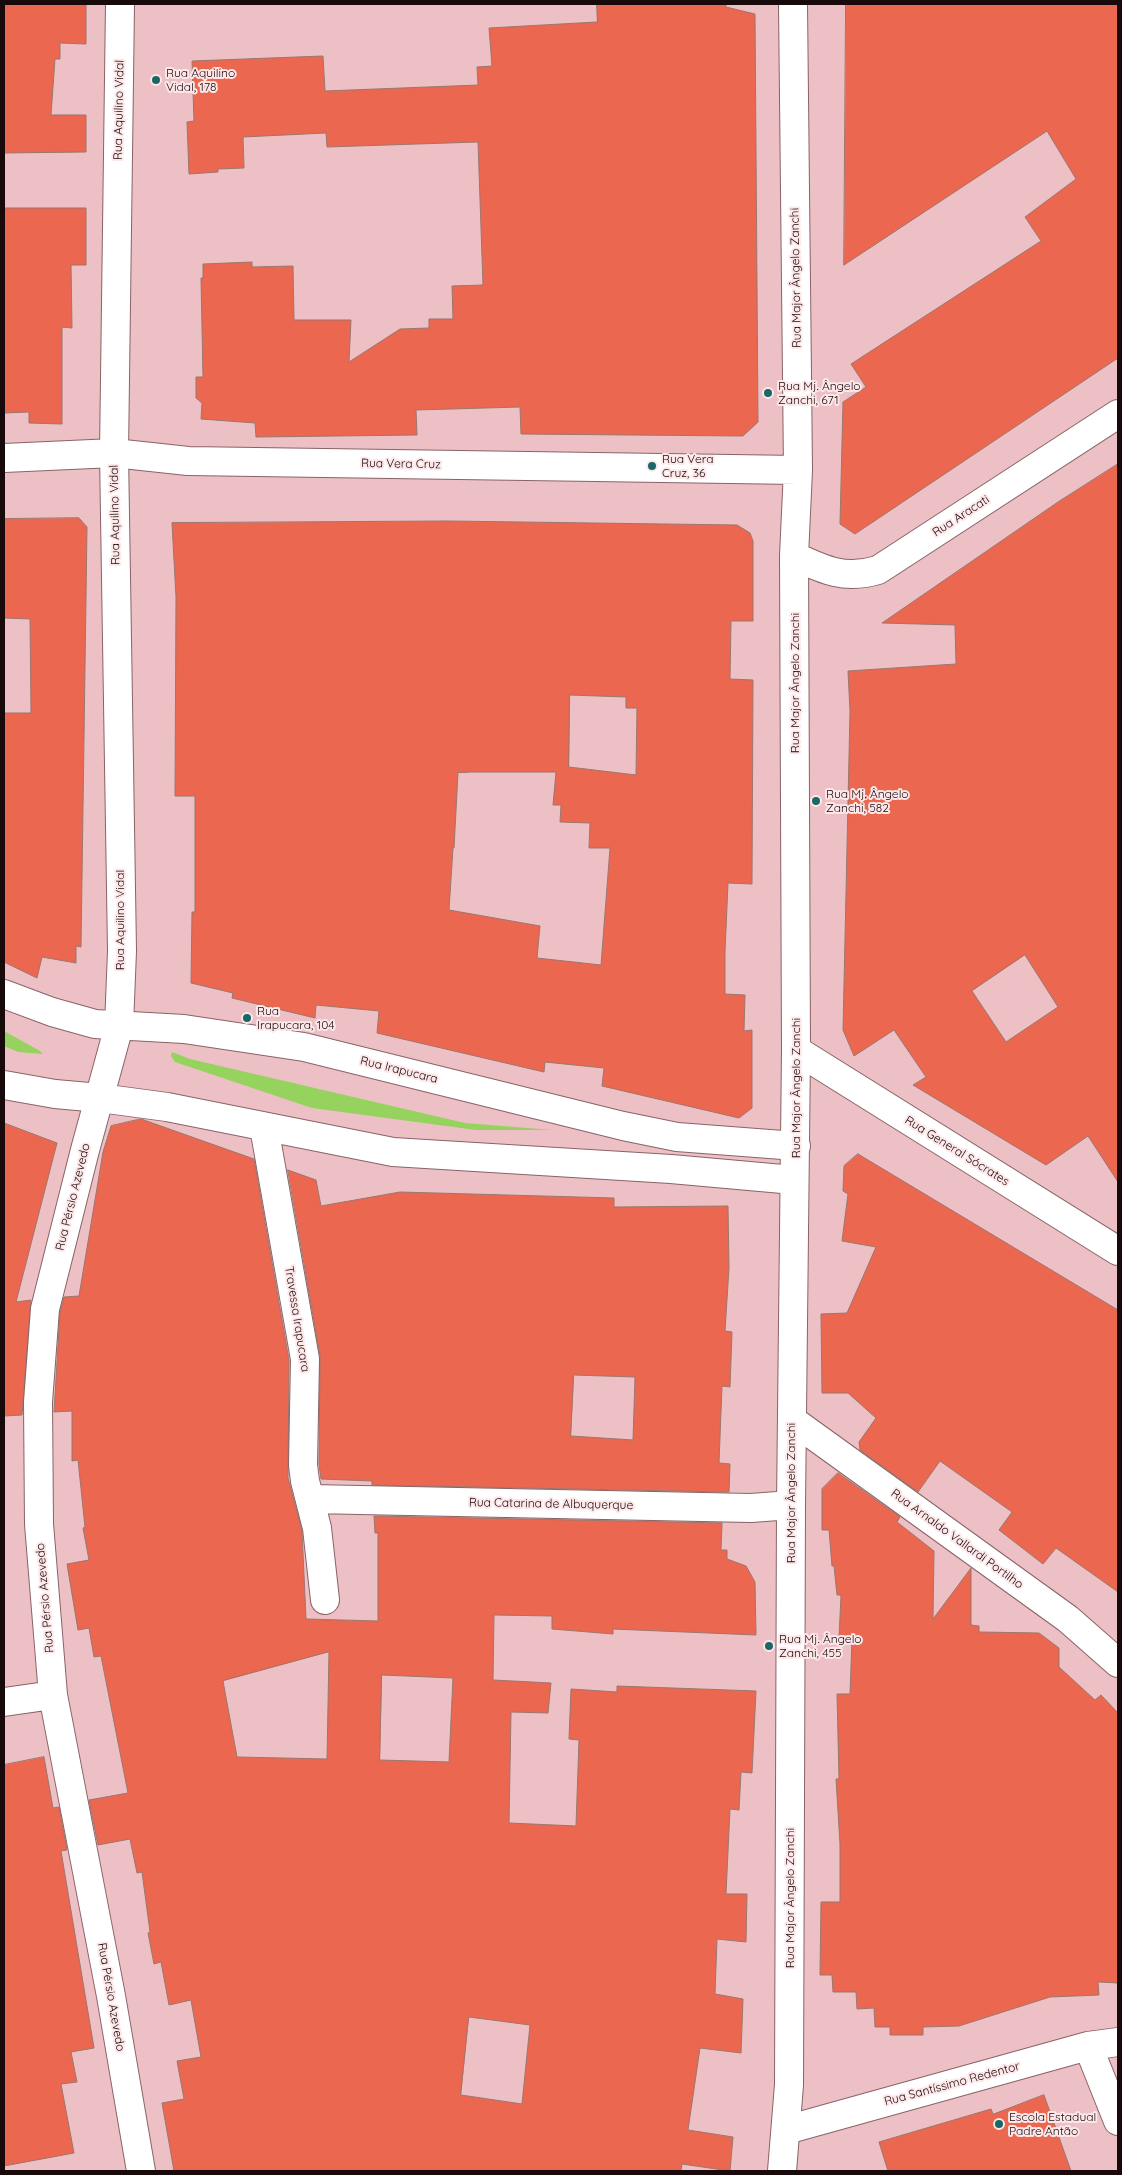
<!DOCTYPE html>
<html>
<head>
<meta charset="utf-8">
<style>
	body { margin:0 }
	#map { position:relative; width:1122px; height:2175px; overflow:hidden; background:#ecc0c4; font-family:Quicksand,sans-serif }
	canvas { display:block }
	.frame { position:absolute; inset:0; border:5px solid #180a0b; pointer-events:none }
</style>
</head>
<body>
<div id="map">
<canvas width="1122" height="2175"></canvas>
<div class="frame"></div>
</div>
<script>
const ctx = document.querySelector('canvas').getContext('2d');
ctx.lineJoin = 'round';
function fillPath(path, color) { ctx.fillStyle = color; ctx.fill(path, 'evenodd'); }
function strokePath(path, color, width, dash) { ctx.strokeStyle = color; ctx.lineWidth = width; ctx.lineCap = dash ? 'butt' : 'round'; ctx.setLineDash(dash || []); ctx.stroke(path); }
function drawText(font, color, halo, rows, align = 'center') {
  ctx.font = font + ' Quicksand,sans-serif'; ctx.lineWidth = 4; ctx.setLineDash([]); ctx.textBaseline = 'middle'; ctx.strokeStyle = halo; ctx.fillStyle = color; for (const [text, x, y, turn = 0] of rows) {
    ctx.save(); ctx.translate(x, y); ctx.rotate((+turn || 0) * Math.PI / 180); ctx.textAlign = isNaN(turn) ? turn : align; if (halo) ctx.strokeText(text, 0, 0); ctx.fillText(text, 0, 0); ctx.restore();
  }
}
const green = new Path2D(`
	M 4,1031 L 40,1051 L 43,1054 L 18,1052 L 4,1046 Z
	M 172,1052 L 190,1059 L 465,1123 L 552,1130 L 476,1130 L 312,1108 L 175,1062 L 171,1056 Z`);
const building = new Path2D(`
	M 4,4 L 86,4 L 86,44 L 60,43 L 60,59 L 55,59 L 51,115 L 86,115 L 86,152 L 4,153 Z
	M 597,4 L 726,4 L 726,7 L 755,14 L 758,422 L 743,436 L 521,434 L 520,407 L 416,410 L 417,435 L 256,437 L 255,423 L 201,419 L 202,403 L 196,398 L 196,377 L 203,377 L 201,278 L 203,278 L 203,264 L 252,262 L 252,267 L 293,266 L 294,320 L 351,320 L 349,362 L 400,329 L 429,328 L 429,319 L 453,319 L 452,286 L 483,285 L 478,142 L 327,147 L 326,133 L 243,137 L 244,168 L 218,169 L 218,172 L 189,174 L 187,122 L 194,121 L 192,61 L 323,56 L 325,91 L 478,85 L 477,67 L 492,66 L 489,28 L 597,22 Z
	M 846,4 L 1118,4 L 1118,358 L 855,534 L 840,524 L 843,402 L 866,387 L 851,364 L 1041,241 L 1025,217 L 1076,179 L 1047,131 L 844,265 Z
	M 4,208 L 86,208 L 86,265 L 71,265 L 72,328 L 62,327 L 62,424 L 29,423 L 29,412 L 4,413 Z
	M 1118,464 L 1118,1182 L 1088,1136 L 1046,1165 L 913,1085 L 926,1077 L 894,1030 L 854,1056 L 843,1030 L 850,711 L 848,671 L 956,664 L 955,625 L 882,623 L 1058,502 ZM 1025,955 L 1058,1007 L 1006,1042 L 972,991 Z
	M 79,518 L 87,527 L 81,947 L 76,946 L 76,963 L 42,957 L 37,978 L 4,962 L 4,713 L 31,713 L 30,619 L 4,618 L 4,519 Z
	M 448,521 L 737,525 L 750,533 L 753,541 L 753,621 L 731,621 L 730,679 L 753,680 L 752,884 L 728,883 L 725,952 L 725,994 L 745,995 L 744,1031 L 752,1030 L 752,1108 L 739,1118 L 602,1086 L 604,1068 L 545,1062 L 544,1072 L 377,1033 L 379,1011 L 316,1005 L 315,1018 L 232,998 L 233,993 L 191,983 L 192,912 L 195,912 L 195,796 L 175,796 L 176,597 L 172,523 ZM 570,695 L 626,697 L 626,708 L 637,708 L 636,775 L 569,767 ZM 472,772 L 556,772 L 553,805 L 561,805 L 560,822 L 590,823 L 589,848 L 610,848 L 601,965 L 537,958 L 540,926 L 449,910 L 453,848 L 454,848 L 458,773 Z
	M 141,1119 L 254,1159 L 289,1360 L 288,1478 L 302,1531 L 306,1619 L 378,1621 L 378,1533 L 375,1533 L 374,1516 L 722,1523 L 721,1550 L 727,1550 L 727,1559 L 746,1566 L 755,1582 L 756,1635 L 613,1629 L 613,1634 L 552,1629 L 552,1616 L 494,1615 L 493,1680 L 551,1683 L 548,1713 L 511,1712 L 509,1823 L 576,1826 L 579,1740 L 569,1739 L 571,1689 L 617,1692 L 617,1686 L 756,1691 L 752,1773 L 741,1772 L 739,1810 L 730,1809 L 726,1894 L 747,1894 L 746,1942 L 717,1939 L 715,1994 L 743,1999 L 741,2053 L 700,2048 L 688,2130 L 733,2137 L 730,2171 L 682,2164 L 681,2171 L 174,2171 L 162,2103 L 184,2099 L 177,2061 L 201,2057 L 191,2000 L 169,2005 L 161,1962 L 154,1964 L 148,1933 L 150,1932 L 142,1872 L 137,1873 L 130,1839 L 98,1845 L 89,1800 L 128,1793 L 101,1656 L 94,1657 L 89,1628 L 78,1630 L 67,1564 L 89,1560 L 83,1528 L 85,1527 L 78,1460 L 72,1461 L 72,1411 L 54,1412 L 60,1312 L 64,1297 L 79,1296 L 103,1152 L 111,1126 ZM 329,1652 L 327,1759 L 237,1757 L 223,1681 ZM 382,1675 L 453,1678 L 449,1762 L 380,1760 ZM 469,2017 L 530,2025 L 522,2104 L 461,2095 Z
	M 4,1123 L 57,1143 L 16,1302 L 31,1300 L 22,1415 L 4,1416 Z
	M 858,1154 L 1118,1310 L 1118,1592 L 1056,1548 L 1043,1564 L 999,1530 L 1012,1512 L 940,1461 L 918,1492 L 860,1450 L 859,1442 L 876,1418 L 848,1393 L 822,1393 L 821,1314 L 847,1313 L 876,1247 L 842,1241 L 848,1194 L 843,1191 L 844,1166 Z
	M 288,1170 L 316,1180 L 321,1206 L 400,1192 L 614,1198 L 614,1207 L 728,1206 L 729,1268 L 725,1331 L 732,1332 L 730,1387 L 722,1386 L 719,1463 L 730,1464 L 729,1492 L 372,1485 L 372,1481 L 321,1479 L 319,1464 L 320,1356 ZM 574,1375 L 635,1377 L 633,1440 L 571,1436 Z
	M 838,1473 L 900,1517 L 897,1522 L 934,1551 L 933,1619 L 971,1568 L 971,1625 L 979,1626 L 979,1632 L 1039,1633 L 1059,1648 L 1059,1667 L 1095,1700 L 1101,1695 L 1118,1713 L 1118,1983 L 1098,1982 L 1099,1995 L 1050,1997 L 959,2026 L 923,2027 L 923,2035 L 890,2035 L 890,2027 L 875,2027 L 874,2008 L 857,2009 L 856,1992 L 833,1992 L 832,1975 L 820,1975 L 821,1902 L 840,1902 L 840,1844 L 836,1779 L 839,1779 L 837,1694 L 850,1694 L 852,1639 L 839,1638 L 841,1595 L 837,1595 L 834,1566 L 832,1566 L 829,1530 L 822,1530 L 822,1489 Z
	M 44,1757 L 53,1808 L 59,1807 L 67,1850 L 61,1851 L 94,2048 L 71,2052 L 77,2082 L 61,2084 L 74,2153 L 4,2166 L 4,1765 Z
	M 1044,2095 L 1071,2171 L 888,2171 L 879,2142 L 991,2109 L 993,2114 Z`);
const minor = new Path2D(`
	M 120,4 L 114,453 L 122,951 L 119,1026 L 85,1150 L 45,1309 L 38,1402 L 39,1524 L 53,1695 L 111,1996 L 141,2171
	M 4,458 L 114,453 L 188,461 L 798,470
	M 794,556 C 824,570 845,580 878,570 L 1118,414
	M 4,994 L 52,1012 L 95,1024 L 184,1029 L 304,1047 L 623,1126 L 677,1137 L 796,1146
	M 796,1050 L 1118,1251
	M 4,1085 L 55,1094 L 100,1098 L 167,1107 L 393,1152 L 671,1169 L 794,1180
	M 264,1127 L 305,1359 L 303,1465 L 305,1481 L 317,1528 L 325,1600
	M 792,1420 L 1068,1619 L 1118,1663
	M 311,1499 L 751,1508 L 791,1505
	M 4,1702 L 53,1695
	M 1088,2046 L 1118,2121
	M 786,2130 L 1088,2046 L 1118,2042
	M 782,2171 L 789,2085 L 791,1505 L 796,1050 L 794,556 L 798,470 L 793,4`);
const markers = [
	[156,80,5,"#1a6765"],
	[768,393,5,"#1a6765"],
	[652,466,5,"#1a6765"],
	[816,801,5,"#1a6765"],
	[247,1018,5,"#1a6765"],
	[769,1646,5,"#1a6765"],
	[999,2124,5,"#1a6765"]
];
const poiNames = [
	["Rua Aquilino",166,73],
	["Vidal, 178",166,87],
	["Rua Mj. Ângelo",778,386],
	["Zanchi, 671",778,400],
	["Rua Vera",662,459],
	["Cruz, 36",662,473],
	["Rua Mj. Ângelo",826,794],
	["Zanchi, 582",826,808],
	["Rua",257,1011],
	["Irapucara, 104",257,1025],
	["Rua Mj. Ângelo",779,1639],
	["Zanchi, 455",779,1653],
	["Escola Estadual",1009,2117],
	["Padre Antão",1009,2131]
];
const streetNames = [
	["Rua Aquilino Vidal",119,110,-89],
	["Rua Major Ângelo Zanchi",796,278,-91],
	["Rua Vera Cruz",401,464,1],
	["Rua Aquilino Vidal",115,515,-91],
	["Rua Aracati",961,516,-33],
	["Rua Major Ângelo Zanchi",795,683,-90],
	["Rua Aquilino Vidal",120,920,-90],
	["Rua Irapucara",399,1070,14],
	["Rua Major Ângelo Zanchi",796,1088,-90],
	["Rua General Sócrates",957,1151,32],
	["Rua Pérsio Azevedo",73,1197,-76],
	["Travessa Irapucara",297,1319,81],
	["Rua Major Ângelo Zanchi",791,1493,-90],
	["Rua Catarina de Albuquerque",551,1504,1],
	["Rua Arnaldo Vallardi Portilho",957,1539,36],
	["Rua Pérsio Azevedo",45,1598,-95],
	["Rua Major Ângelo Zanchi",790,1898,-90],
	["Rua Pérsio Azevedo",111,1997,80],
	["Rua Santíssimo Redentor",952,2084,-15]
];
fillPath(green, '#95d25e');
fillPath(building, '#ec674f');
strokePath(building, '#9d756d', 1);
strokePath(minor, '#8a6366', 30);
strokePath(minor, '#fff', 28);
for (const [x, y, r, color] of markers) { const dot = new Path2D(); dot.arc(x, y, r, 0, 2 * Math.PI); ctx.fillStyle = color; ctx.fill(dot); strokePath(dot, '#fee7e9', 2); }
drawText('12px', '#180a0b', '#fee7e9', poiNames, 'left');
drawText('12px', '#180a0b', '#fee7e9', streetNames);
</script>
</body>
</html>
